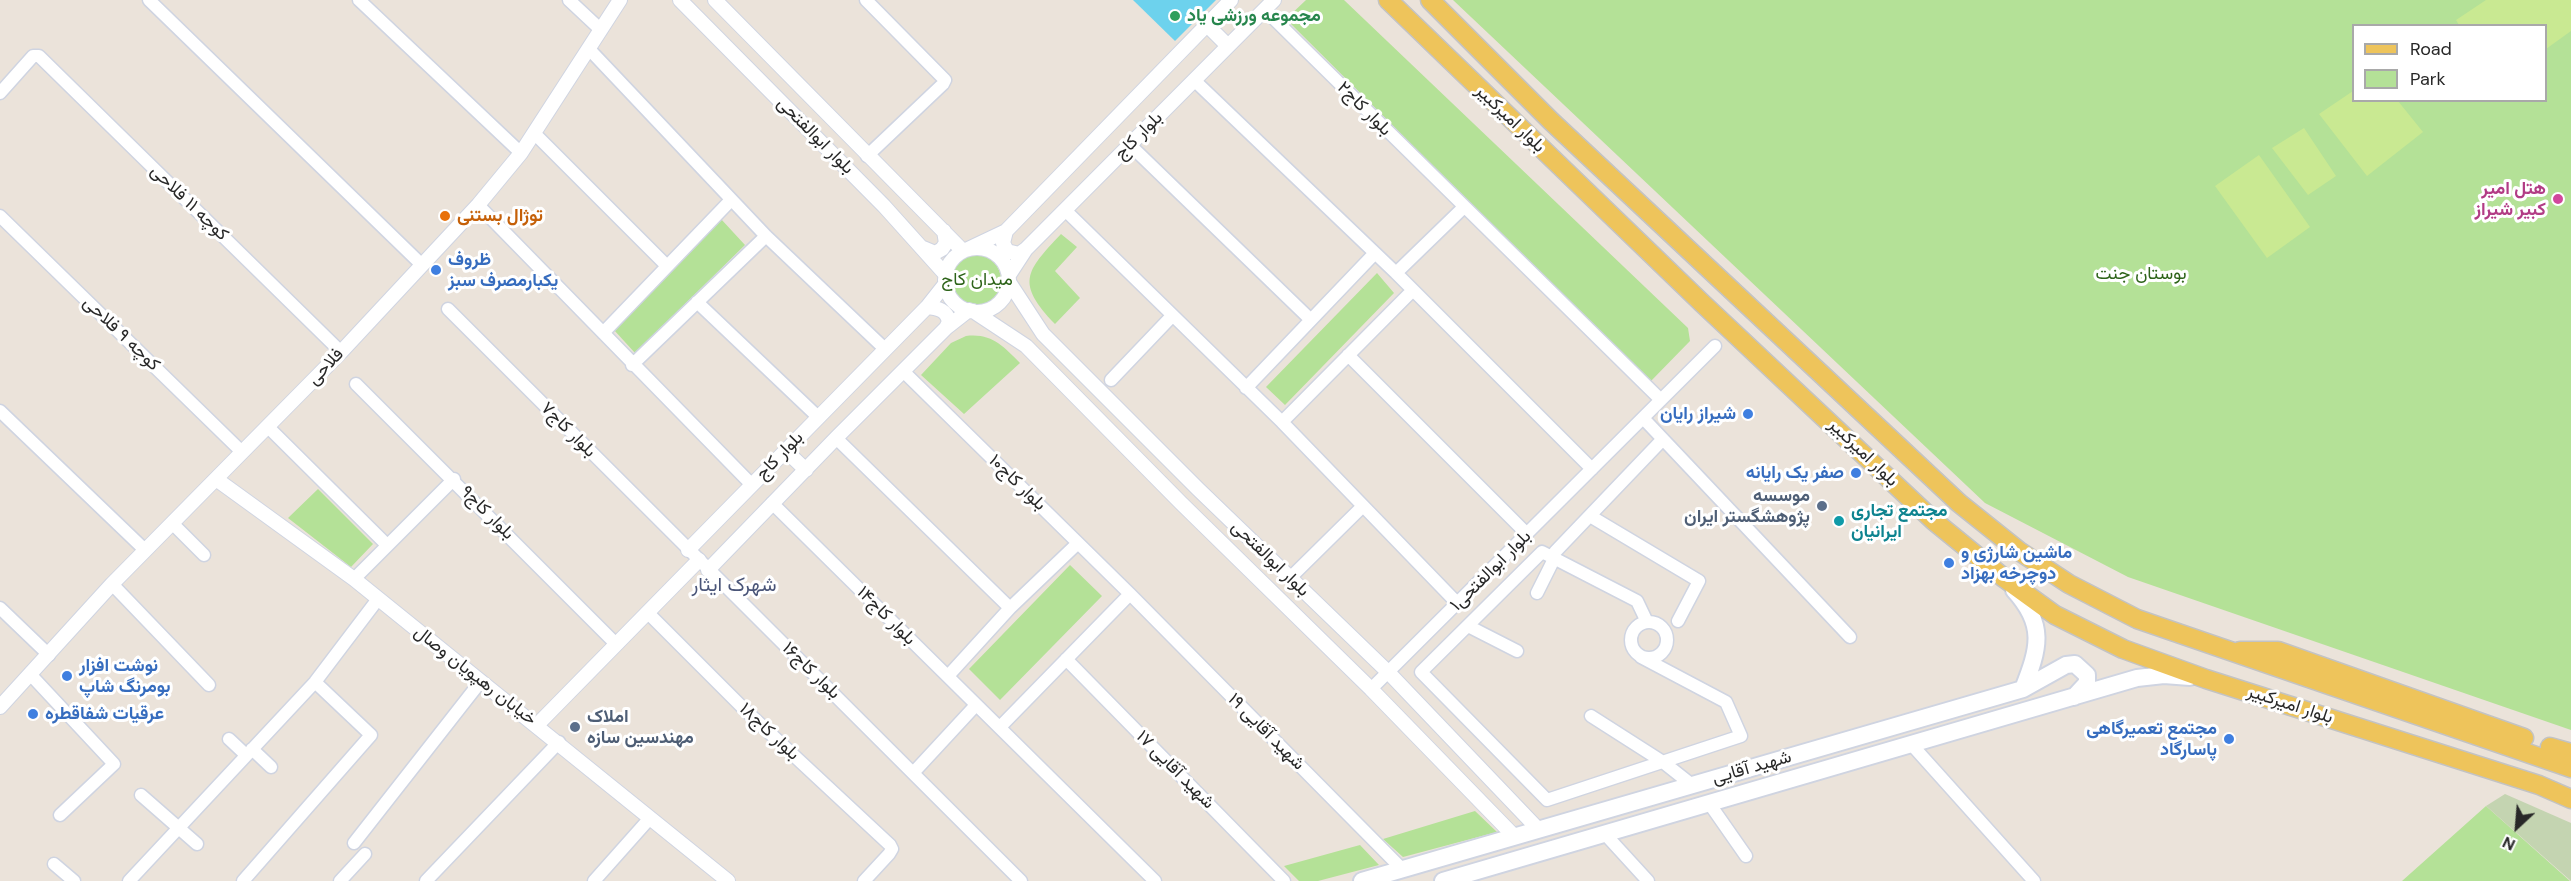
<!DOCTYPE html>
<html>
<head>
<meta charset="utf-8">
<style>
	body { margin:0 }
	#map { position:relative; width:2571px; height:881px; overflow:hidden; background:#ebe3da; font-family:"DM Sans",sans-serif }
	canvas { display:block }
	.legend { position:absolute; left:2352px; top:24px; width:195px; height:78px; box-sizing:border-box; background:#fff; border:2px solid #a9a9a9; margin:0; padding:8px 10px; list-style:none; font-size:18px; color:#282828 }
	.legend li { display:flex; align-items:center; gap:12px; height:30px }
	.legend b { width:30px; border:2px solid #a9a9a9 }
	.north { position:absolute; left:2487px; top:797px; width:60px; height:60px; -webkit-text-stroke:4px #fff; paint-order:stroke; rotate:206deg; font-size:16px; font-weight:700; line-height:24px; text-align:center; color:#282828 }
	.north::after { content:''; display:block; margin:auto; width:21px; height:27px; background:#282828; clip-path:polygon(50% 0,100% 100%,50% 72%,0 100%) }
</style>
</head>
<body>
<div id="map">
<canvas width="2571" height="881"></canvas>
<ul class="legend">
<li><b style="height:8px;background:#eec45b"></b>Road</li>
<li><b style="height:16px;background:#b4e197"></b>Park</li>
</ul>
<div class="north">N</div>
</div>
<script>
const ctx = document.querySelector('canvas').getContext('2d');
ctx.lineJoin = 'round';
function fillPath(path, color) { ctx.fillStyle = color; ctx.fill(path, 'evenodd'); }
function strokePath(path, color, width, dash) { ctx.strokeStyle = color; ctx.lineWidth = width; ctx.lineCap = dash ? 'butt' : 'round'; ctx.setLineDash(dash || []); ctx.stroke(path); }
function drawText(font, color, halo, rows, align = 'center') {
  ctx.font = font + ' "DM Sans",Vazirmatn,sans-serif'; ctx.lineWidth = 6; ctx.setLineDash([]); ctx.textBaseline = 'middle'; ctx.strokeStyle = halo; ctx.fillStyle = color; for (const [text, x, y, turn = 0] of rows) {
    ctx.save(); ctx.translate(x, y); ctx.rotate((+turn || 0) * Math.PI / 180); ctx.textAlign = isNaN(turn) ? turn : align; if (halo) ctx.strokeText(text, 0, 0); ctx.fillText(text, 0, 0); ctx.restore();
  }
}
const green = new Path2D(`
	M 1306,0 L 1344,0 L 1688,328 L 1690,341 L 1650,382 L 1286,19 Z
	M 1453,0 L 2571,0 L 2571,730 L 2128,577 L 1985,503 ZM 2354,26 L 2546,26 L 2546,100 L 2354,100 Z
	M 721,219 L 745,245 L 635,353 L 614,330 Z
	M 1061,234 L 1077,247 L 1055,271 L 1080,298 L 1055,324 C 1016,283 1025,272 1061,234 Z
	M951 280a25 25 0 1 1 50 0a25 25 0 1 1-50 0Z
	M 1377,273 L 1394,293 L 1285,405 L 1266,387 Z
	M 966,336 C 992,333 1003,346 1020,363 L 964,414 L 921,375 L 951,343 Z
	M 318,489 L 373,544 L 351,567 L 288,518 Z
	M 1070,565 L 1102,596 L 1000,700 L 969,669 Z
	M 2486,806 L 2570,881 L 2402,881 Z
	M 1475,811 L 1497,832 L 1403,857 L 1383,839 Z
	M 1360,845 L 1379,865 L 1318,881 L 1299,881 L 1284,866 Z`);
const cemetery = new Path2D(`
	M 2505,794 L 2571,823 L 2571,881 L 2486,806 Z`);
const pitch = new Path2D(`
	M 2486,0 L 2571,0 L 2571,31 L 2546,49 L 2546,26 L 2459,25 L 2456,20 Z
	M 2353,91 L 2354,100 L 2398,101 L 2423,132 L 2367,176 L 2319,114 Z
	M 2304,128 L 2336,176 L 2308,195 L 2272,148 Z
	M 2259,155 L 2310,227 L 2267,258 L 2215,186 Z`);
const water = new Path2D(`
	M 1133,0 L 1216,0 L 1175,41 Z`);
const minor = new Path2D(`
	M 149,0 L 422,265
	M 359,0 L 521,153
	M 569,0 L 601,30
	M 866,0 L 945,80 L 943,84 L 867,156
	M 1265,10 L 1661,400
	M 589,49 L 766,236 L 885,349
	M 1195,81 L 1396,273 L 1592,469
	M 0,93 L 33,56 L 39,56 L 341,352
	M 534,133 L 666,265
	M 1130,145 L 1311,320
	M 478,205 L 752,485
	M 1066,211 L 1282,422 L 1458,604
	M 0,216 L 242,452
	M 1396,273 L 1463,208
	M 697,302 L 817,416
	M 448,309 L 1021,881
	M 603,333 L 731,200
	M 1348,355 L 1527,534
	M 632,365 L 766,236
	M 904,372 L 1130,594 L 1402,869
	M 1111,380 L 1172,316
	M 356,384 L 616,644
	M 1246,388 L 1375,253
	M 0,411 L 145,550
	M 1643,418 L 1850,637
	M 1282,422 L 1412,291
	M 268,427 L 387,545
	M 836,438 L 1010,608
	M 772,503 L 1155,881
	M 1590,516 L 1699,581 L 1678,621
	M 173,524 L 204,555
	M 1555,552 L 1663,439
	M 1290,578 L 1363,506
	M 354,579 L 454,479
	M 112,584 L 209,685
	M 1537,593 L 1554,559
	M 0,608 L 49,655
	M 648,613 L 746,711 L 890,845 L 892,849 L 889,854 L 864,881
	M1631 640a18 18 0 1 1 36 0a18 18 0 1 1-36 0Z
	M 1468,626 L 1517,651
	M 1641,657 L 1726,702 L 1741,736 L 1547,800 L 1421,672 L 1542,552 L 1637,601 L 1647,622
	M 1066,659 L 1284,881
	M 30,674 L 114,764 L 60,815
	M 948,676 L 1010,608 L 1078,543
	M 1371,689 L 1715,346
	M 1591,716 L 1663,762 L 1692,785
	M 1000,727 L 1130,594
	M 229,739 L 246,755
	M 1912,745 L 2034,881
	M 252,749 L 271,767
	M 914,772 L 976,705
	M 141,795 L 197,844
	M 1709,803 L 1746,856
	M 1605,834 L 1648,881
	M 354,843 L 481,681
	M 54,864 L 74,881
	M 129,881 L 315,682 L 378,599
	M 243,881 L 371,735 L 315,682
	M 340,881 L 365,854
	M 426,881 L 559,742
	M 594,881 L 650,818`);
const tertiary = new Path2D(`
	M 680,0 L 884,206 L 946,275
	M 715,0 L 963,251
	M 1207,25 L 1228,46
	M 1006,231 L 1003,243 L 1007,251 L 1019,254 L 1026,249
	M 923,248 L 935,253 L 942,249 L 946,243 L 944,231
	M945 280a32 32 0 1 1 64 0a32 32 0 1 1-64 0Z
	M 968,249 L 1006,231 L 1231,0
	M 1009,275 L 1026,249 L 1274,0
	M 1009,282 L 1043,334 L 1198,489 L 1389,673 L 1539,830
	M 927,307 C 938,308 947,310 949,322 L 946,328
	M 973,311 L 1026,346 L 1181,503 L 1371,689 L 1515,837
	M 785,450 L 806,470
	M 216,479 L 354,579 L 728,881
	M 688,550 L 927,307 L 946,283
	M 708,570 L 837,437 L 946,328 L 969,310
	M 0,707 L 112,584 L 341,352 L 478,205 L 521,153 L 620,0
	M 537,725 L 699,560`);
const secondary = new Path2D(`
	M 2023,689 L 2066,665 L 2075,664 L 2087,675 L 2087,683 L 2074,697
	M 1362,881 L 2023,689 C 2039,648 2046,625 2014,590
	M 1443,881 L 2137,678 L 2164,675 L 2190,677`);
const primary = new Path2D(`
	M 1388,0 L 1702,303 L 1934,521 L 2004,578 L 2055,615 L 2123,649 L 2206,679 L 2539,785 L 2571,799
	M 1430,0 L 1551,121 L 1959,503 L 2019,551 L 2069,584 L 2137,619 L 2571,768
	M 2240,651 L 2278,651 L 2524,738
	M 2550,747 L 2571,753`);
const markers = [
	[1175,16,6,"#2e9e5b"],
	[2558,199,6,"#d1479c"],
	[445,216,6,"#e8710a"],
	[436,270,6,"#3f7fe0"],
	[1748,414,6,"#3f7fe0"],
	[1856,473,6,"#3f7fe0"],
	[1822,506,6,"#5c6f8a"],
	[1839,521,6,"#0f9aa8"],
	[1949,563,6,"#3f7fe0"],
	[67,676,6,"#3f7fe0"],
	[33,714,6,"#3f7fe0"],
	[575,727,6,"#5c6f8a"],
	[2229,739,6,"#3f7fe0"]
];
const leisureNames = [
	["مجموعه ورزشی یاد",1187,16]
];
const streetNames = [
	["بلوار کاج۲",1364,109,45],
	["بلوار امیرکبیر",1510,119,44],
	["بلوار ابوالفتحی",815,136,45],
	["بلوار کاج",1139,136,-45],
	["کوچه ۱۱ فلاحی",189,203,44],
	["کوچه ۹ فلاحی",121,334,44],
	["فلاحی",326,367,-46],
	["بلوار کاج۷",568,430,45],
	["بلوار امیرکبیر",1863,453,44],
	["بلوار کاج",780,456,-46],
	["بلوار کاج۱۰",1017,483,44],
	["بلوار کاج۹",487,513,45],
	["بلوار ابوالفتحی",1270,559,44],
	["بلوار ابوالفتحی۱",1491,571,-45],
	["بلوار کاج۱۴",886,616,45],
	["بلوار کاج۱۶",811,671,44],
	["خیابان رهپویان وصال",475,676,38],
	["بلوار امیرکبیر",2290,705,18],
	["بلوار کاج۱۸",769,732,43],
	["شهید آقایی ۱۹",1266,732,45],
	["شهید آقایی",1752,768,-16],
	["شهید آقایی ۱۷",1175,770,45]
];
const hotelNames = [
	["هتل امیر",2546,189],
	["کبیر شیراز",2546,210]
];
const foodNames = [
	["توژال بستنی",457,216]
];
const shopNames = [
	["ظروف",448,260],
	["یکبارمصرف سبز",448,281],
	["شیراز رایان",1736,414,"right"],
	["صفر یک رایانه",1844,473,"right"],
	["ماشین شارژی و",1961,553],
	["دوچرخه بهزاد",1961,574],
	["نوشت افزار",79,666],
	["بومرنگ شاپ",79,687],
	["عرقیات شفاقطره",45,714],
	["مجتمع تعمیرگاهی",2217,729,"right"],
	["پاسارگاد",2217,750,"right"]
];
const parkNames = [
	["بوستان جنت",2141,274],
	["میدان کاج",977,280]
];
const serviceNames = [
	["موسسه",1810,496],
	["پژوهشگستر ایران",1810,517],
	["املاک",587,717,"left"],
	["مهندسین سازه",587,738,"left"]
];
const cultureNames = [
	["مجتمع تجاری",1851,511],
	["ایرانیان",1851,532]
];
const neighbourhoodNames = [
	["شهرک ایثار",734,586]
];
fillPath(green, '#b4e197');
fillPath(cemetery, '#c4d4b1');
fillPath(pitch, '#c9e992');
fillPath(water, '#6dd2ed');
strokePath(minor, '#cfd4e1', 15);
strokePath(tertiary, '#cfd4e1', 16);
strokePath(secondary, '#cfd4e1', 20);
strokePath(primary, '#c3c3c3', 21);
strokePath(minor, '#fff', 12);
strokePath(tertiary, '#fff', 14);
strokePath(secondary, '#fff', 16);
strokePath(primary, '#eec45b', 18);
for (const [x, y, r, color] of markers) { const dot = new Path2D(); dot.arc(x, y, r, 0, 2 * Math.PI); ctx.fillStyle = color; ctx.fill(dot); strokePath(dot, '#fff', 2); }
drawText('bold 18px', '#27864d', '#fff', leisureNames, 'left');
drawText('18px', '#282828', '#fff', streetNames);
drawText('bold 18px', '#b23c85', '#fff', hotelNames, 'right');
drawText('bold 18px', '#c56008', '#fff', foodNames, 'left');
drawText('bold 18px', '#366cbe', '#fff', shopNames, 'left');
drawText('18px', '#2e641a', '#fff', parkNames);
drawText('bold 18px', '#4e5e75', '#fff', serviceNames, 'right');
drawText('bold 18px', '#0d838f', '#fff', cultureNames, 'left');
drawText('20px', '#4a5578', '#fff', neighbourhoodNames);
</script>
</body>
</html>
